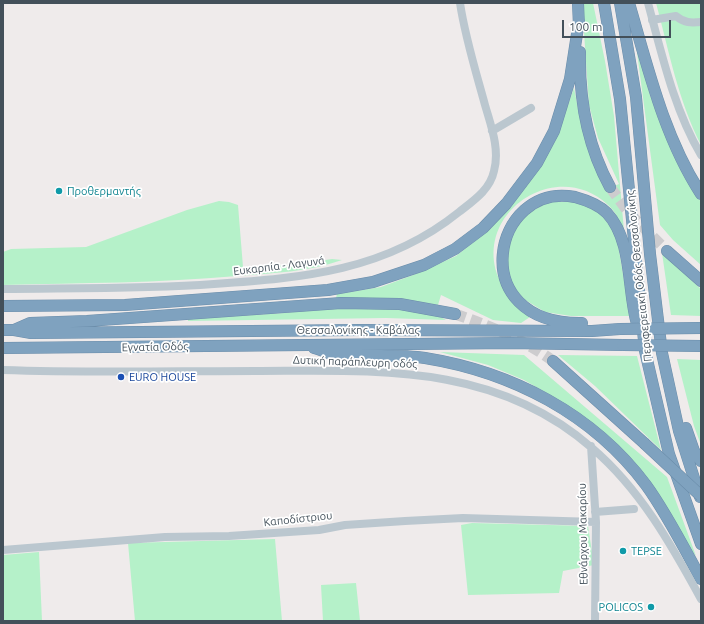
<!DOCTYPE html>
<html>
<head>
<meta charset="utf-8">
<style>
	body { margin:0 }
	#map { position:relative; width:704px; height:624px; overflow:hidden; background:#efebeb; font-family:Ubuntu,sans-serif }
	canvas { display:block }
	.frame { position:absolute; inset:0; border:4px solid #43505a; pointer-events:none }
	.scale { position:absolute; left:562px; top:20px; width:109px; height:18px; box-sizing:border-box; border:2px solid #43505a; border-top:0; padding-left:5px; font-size:12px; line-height:14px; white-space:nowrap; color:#43505a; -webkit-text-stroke:3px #fff; paint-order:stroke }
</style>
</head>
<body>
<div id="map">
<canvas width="704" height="624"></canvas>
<div class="frame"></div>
<div class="scale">100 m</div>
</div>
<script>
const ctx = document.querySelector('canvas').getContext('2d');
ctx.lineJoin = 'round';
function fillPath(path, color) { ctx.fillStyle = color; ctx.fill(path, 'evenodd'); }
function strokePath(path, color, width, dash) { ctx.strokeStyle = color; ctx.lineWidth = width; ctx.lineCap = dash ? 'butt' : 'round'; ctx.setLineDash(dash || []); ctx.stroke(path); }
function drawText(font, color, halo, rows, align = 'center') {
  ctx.font = font + ' Ubuntu,sans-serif'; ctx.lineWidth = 3.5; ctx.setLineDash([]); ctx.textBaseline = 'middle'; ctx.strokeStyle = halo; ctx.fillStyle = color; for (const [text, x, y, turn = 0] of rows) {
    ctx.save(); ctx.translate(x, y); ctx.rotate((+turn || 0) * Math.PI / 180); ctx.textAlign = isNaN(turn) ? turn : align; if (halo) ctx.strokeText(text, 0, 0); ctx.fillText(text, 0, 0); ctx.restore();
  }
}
const green = new Path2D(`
	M 582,3 L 593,3 L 605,61 L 614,116 L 624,231 C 620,222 616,212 608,205 C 559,158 476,209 497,274 C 504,293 519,302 530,317 L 521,323 L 493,320 L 441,295 L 438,305 L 402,299 L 336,298 L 337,294 L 381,287 L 413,275 L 456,256 L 491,228 L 524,188 L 555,141 L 574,88 L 580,118 L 607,189 L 619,184 L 598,138 L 589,105 Z
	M 656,3 L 701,3 L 701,145 C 678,100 669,51 656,3 Z
	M 636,45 L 650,95 L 668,142 L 692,188 L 701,202 L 701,265 L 673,240 L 660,225 Z
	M 219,201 L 229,202 L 238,205 L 243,267 L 292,265 L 332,259 L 342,260 C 308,272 273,273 237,276 C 159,283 81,283 3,285 L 3,252 L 11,249 L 86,247 L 187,210 Z
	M 548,202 L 579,202 L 602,215 L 614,232 L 618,244 L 630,316 L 571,316 L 545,312 L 522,298 L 508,278 L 507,246 L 522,217 Z
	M 662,253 L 701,289 L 701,316 L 671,315 Z
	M 382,307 L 432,312 L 446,320 L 386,318 L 188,321 L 188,319 L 285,313 L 314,309 Z
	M 440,352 L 524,355 L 667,477 L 696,556 L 589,421 L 557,399 L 524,380 L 488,365 Z
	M 558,355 L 637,356 L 661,450 L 595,386 Z
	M 677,359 L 701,360 L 701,445 L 694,426 Z
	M 472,523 L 588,526 L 594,565 L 563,571 L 559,593 L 468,595 L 461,525 Z
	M 275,539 L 282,621 L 135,621 L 128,543 Z
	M 39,552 L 42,621 L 3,621 L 3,555 Z
	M 356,583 L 360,621 L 323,621 L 321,585 Z`);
const highwayTunnel = new Path2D(`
	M 610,187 L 629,213 L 667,251
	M 455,314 C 490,326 523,339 553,361`);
const minor = new Path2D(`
	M 648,3 C 662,55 674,109 701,155
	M 652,20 L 676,16 C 684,23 691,23 701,22
	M 492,131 L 531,108
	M 3,289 C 73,288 144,289 214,284 C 303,278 386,271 459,212 C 473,201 490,190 494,171 C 500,149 491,126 485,105 C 476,72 465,37 460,3
	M 3,370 C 87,373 171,371 255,371 C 375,371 494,362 592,448 C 640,489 671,544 701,599
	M 591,446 L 596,522 L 595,621
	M 595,512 L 634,509
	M 3,550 L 165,537 L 229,536 L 319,530 L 345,525 L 405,521 L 463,518 L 596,522`);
const highway = new Path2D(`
	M 578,3 L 579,27
	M 604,3 L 620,99 L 645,351 L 669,454 L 701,544
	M 620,3 L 636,97 L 650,254 L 662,353 L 679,431 L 700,497
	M 629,3 C 648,68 664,137 701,194
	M 580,52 C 579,100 587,145 610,187
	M 667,251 L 701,281
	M 3,306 L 125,305 L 328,290 L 373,282 L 424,265 L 455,249 L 483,228 L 506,204 L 537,163 L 554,131 L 570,79 L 579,21
	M 582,323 C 463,325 492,181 575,197 C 586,200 599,205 607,213 C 633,241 627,290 637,324
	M 3,330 L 14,330 L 31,333 L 361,330 L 592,331 L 620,329
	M 14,330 L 30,323 L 87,321 L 341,303 L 400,304 L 455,314
	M 3,348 L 511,343 L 623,345
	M 314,348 C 321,350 328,353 335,355 C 342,356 351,355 359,355 C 381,356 404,355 425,358 C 512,372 593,414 646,485 C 667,514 684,548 701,579
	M 553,361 L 644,443
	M 686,428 L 694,451 L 701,461`);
const highwayBridge = new Path2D(`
	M 620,329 L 701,328
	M 623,345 L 701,346
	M 644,443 L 701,496`);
const markers = [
	[59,191,4,"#0f9aa8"],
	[121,377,4,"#1a4fb4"],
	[623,551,4,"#0f9aa8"],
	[651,607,4,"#0f9aa8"]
];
const cultureNames = [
	["Προθερμαντής",67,191],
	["TEPSE",631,551],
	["POLICOS",643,607,"right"]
];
const streetNames = [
	["Ευκαρπία - Λαγυνά",279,266,-7],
	["Περιφερειακή Οδός Θεσσαλονίκης",639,276,-96],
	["Θεσσαλονίκης - Καβάλας",358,330],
	["Εγνατία Οδός",155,347,-1],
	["Δυτική παράπλευρη οδός",355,362,2],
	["Καποδίστριου",298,519,-6],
	["Εθνάρχου Μακαρίου",583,534,-91]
];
const transitNames = [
	["EURO HOUSE",129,377]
];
fillPath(green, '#b5f1c9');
strokePath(highwayTunnel, '#cdccce', 11, [11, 5.5]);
strokePath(highway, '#6b8daa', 12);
strokePath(minor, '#bbc7cf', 8);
strokePath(highway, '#7fa2bf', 11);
strokePath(highwayBridge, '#6b8daa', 12, []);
strokePath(highwayBridge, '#7fa2bf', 11);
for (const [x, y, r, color] of markers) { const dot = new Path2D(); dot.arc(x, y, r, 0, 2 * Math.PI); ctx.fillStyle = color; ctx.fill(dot); strokePath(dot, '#fff', 1.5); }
drawText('11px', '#0d838f', '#fff', cultureNames, 'left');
drawText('11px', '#43505a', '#fff', streetNames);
drawText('11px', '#164399', '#fff', transitNames, 'left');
</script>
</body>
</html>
